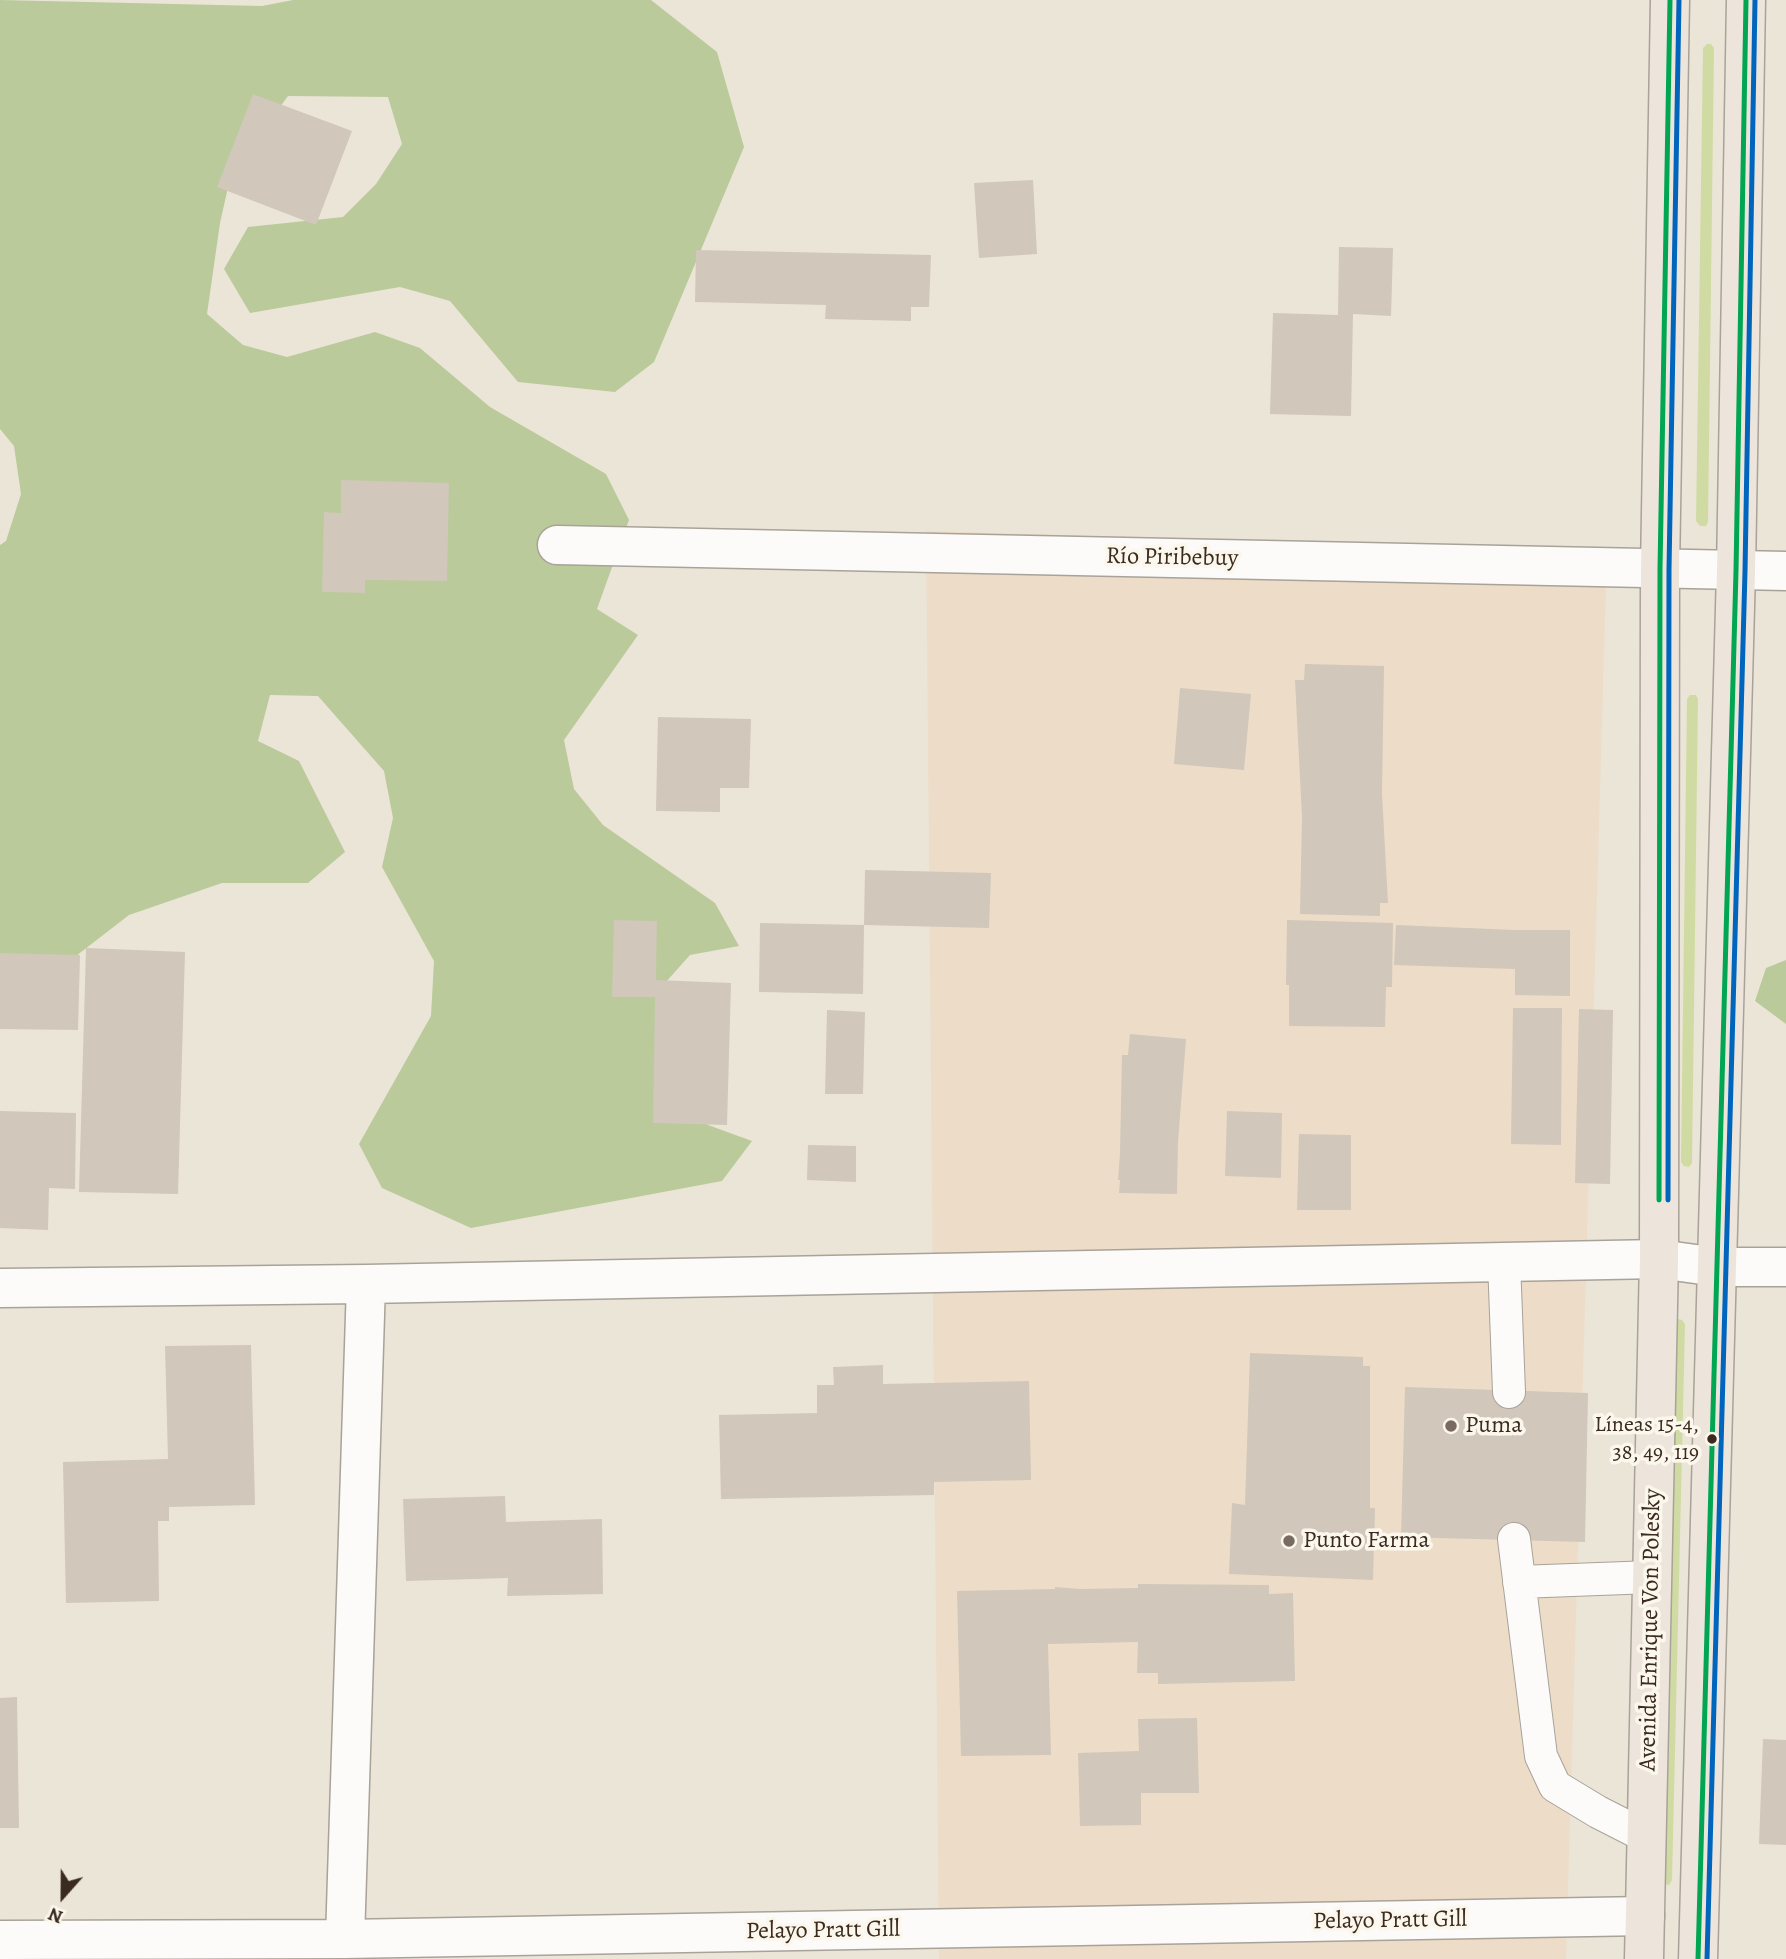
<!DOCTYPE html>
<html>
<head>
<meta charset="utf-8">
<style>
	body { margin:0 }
	#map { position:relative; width:1786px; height:1959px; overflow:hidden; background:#ebe5d8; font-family:Alegreya,serif }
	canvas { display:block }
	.north { position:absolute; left:28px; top:1861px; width:70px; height:70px; -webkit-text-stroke:5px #fbf7ec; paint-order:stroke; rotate:201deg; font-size:19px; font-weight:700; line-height:28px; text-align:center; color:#3b2a1e }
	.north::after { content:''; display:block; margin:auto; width:24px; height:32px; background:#3b2a1e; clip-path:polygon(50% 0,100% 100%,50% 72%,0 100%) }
</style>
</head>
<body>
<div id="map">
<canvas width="1786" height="1959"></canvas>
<div class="north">N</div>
</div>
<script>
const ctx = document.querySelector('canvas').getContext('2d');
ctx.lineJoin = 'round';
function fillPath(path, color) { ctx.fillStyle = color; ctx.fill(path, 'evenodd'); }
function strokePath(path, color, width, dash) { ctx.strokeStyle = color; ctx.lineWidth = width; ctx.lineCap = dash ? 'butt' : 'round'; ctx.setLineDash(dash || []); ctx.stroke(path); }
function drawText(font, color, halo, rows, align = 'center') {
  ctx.font = font + ' Alegreya,serif'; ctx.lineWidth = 7; ctx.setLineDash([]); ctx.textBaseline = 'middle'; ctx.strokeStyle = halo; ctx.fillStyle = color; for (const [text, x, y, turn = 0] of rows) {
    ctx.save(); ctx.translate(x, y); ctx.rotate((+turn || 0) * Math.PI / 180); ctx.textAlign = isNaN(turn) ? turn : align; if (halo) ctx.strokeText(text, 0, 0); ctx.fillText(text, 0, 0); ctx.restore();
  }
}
const built = new Path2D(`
	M 926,531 L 1607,551 L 1566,1959 L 939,1959 Z`);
const green = new Path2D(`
	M 1707,44 L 1711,44 L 1714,48 L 1708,522 L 1706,526 L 1700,526 L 1696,521 L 1703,48 Z
	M 1690,695 L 1696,695 L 1698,699 L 1692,1163 L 1689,1167 L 1684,1166 L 1681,1162 L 1687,699 Z
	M 1678,1319 L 1682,1320 L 1685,1324 L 1672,1880 L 1669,1885 L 1664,1884 L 1673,1324 Z`);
const forest = new Path2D(`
	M 0,0 L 262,6 L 293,0 L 651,0 L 717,52 L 744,147 L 654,362 L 615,392 L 518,382 L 450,301 L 400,287 L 250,313 L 224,269 L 248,227 L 343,217 L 376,184 L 402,144 L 388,97 L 288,96 L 231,174 L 220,223 L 207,314 L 243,345 L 287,357 L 375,332 L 420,348 L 490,407 L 606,474 L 629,520 L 597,609 L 638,635 L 564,740 L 574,789 L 603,825 L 715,903 L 739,946 L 690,955 L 657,992 L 677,1088 L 708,1125 L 752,1141 L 722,1181 L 471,1228 L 382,1188 L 359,1144 L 431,1016 L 434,961 L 382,867 L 393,818 L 384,771 L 318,696 L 270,695 L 258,741 L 299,761 L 345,852 L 308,883 L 222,883 L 129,915 L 32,990 L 0,1008 L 0,545 L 6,541 L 21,494 L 14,446 L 0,429 Z
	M 1786,960 L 1786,1024 L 1755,1001 L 1766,968 Z`);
const building = new Path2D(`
	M 253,94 L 352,131 L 316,225 L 217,187 Z
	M 1033,180 L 1037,254 L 979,258 L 974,183 Z
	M 1339,247 L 1393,248 L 1391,316 L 1353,314 L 1351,416 L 1270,414 L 1273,313 L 1338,315 Z
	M 696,250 L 931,255 L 929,307 L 911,307 L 911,321 L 825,319 L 826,305 L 695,302 Z
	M 341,480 L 449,483 L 447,581 L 365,580 L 365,593 L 322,592 L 324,512 L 341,513 Z
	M 1305,664 L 1384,666 L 1382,794 L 1388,903 L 1380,903 L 1380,916 L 1300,914 L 1302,817 L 1295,680 L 1304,680 Z
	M 1180,688 L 1251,694 L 1244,770 L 1174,764 Z
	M 658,717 L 751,719 L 749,788 L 720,788 L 720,812 L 656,811 Z
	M 865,870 L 991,873 L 989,928 L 864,925 Z
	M 614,920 L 657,921 L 656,980 L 731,983 L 727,1125 L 653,1123 L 655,997 L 612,997 Z
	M 1287,920 L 1393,923 L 1392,987 L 1386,987 L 1385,1027 L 1289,1026 L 1289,985 L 1286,985 Z
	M 760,923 L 864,925 L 863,994 L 759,992 Z
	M 1396,925 L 1515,930 L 1570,930 L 1570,996 L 1515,995 L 1515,969 L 1394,965 Z
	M 86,948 L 185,952 L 178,1194 L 79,1192 Z
	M 0,953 L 80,955 L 78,1030 L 0,1029 Z
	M 1513,1008 L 1562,1008 L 1561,1145 L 1511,1144 Z
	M 1579,1009 L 1613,1010 L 1610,1184 L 1575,1183 Z
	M 827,1010 L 865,1012 L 863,1094 L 825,1094 Z
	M 1130,1034 L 1186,1039 L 1178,1142 L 1177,1194 L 1119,1193 L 1120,1180 L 1118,1180 L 1120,1153 L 1122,1055 L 1128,1055 Z
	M 0,1111 L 76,1113 L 75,1189 L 49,1188 L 48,1230 L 0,1228 Z
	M 1227,1111 L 1282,1113 L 1281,1178 L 1225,1176 Z
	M 1299,1134 L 1351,1135 L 1351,1210 L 1297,1210 Z
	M 808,1145 L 856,1146 L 856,1182 L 807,1180 Z
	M 251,1345 L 255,1505 L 169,1507 L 169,1521 L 158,1521 L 159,1601 L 66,1603 L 63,1462 L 168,1459 L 165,1346 Z
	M 1250,1353 L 1363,1357 L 1363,1366 L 1370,1366 L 1370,1508 L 1375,1508 L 1373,1580 L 1229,1574 L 1232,1503 L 1245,1505 Z
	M 883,1365 L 883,1384 L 1029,1381 L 1031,1480 L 934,1482 L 934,1495 L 721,1499 L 719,1415 L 817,1413 L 817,1385 L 834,1385 L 833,1367 Z
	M 1405,1387 L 1588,1393 L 1585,1542 L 1401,1537 Z
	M 505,1496 L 506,1522 L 602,1519 L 603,1594 L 507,1596 L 508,1578 L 406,1581 L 403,1499 Z
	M 1138,1584 L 1269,1585 L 1269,1594 L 1293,1593 L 1295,1681 L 1158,1684 L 1158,1673 L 1137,1673 L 1138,1642 L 1048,1644 L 1051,1755 L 961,1756 L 957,1591 L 1055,1589 L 1055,1587 L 1080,1589 L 1138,1588 Z
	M 17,1697 L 19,1828 L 0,1828 L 0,1698 Z
	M 1197,1718 L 1199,1793 L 1141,1793 L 1141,1825 L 1080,1826 L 1078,1753 L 1139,1751 L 1138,1719 Z
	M 1763,1739 L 1786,1740 L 1786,1845 L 1759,1844 Z`);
const lane = new Path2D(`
	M 1504,1262 L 1509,1392
	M 1514,1539 L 1541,1756 L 1555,1786 L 1598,1812 L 1647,1837
	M 1519,1582 L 1652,1577`);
const street = new Path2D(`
	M 557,545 L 1786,571
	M 0,1288 L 366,1284 L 1659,1259 L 1717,1267 L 1786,1267
	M 345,1939 L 366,1284
	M 0,1940 L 345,1939 L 1645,1916`);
const primary = new Path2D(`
	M 1644,1959 L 1659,1259 L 1660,569 L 1670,0
	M 1698,1959 L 1736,571 L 1746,0`);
const bus1 = new Path2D(`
	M 1659,1200 L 1660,569 L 1670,0
	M 1698,1959 L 1736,571 L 1746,0`);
const bus2 = new Path2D(`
	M 1668,1200 L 1669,569 L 1679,0
	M 1707,1959 L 1745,571 L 1755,0`);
const markers = [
	[1451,1426,7,"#796b5f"],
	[1712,1439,6,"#3b2a1e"],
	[1289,1541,7,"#796b5f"]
];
const busNames = [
	["Líneas 15-4,",1699,1426],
	["38, 49, 119",1699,1454]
];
const streetNames = [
	["Río Piribebuy",1172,558,1],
	["Avenida Enrique Von Polesky",1651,1630,-89],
	["Pelayo Pratt Gill",1390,1921,-1],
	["Pelayo Pratt Gill",823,1931,-1]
];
const poiNames = [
	["Puma",1465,1426],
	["Punto Farma",1303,1541]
];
fillPath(built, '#edddc8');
fillPath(green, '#d0dba3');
fillPath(forest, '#baca9a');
fillPath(building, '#d1c7ba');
strokePath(lane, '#a8a299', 34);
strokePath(street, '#a8a299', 41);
strokePath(primary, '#a8a299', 41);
strokePath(lane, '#fcfbf9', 32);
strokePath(street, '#fcfbf9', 38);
strokePath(primary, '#ede5dc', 38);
strokePath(bus1, '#00a651', 5);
strokePath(bus2, '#0065bd', 5);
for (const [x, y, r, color] of markers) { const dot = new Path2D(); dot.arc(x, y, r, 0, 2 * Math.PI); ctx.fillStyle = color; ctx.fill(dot); strokePath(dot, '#fbf7ec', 2.5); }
drawText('22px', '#3b2a1e', '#fbf7ec', busNames, 'right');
drawText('24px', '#3b2a1e', '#fbf7ec', streetNames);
drawText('24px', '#3b2a1e', '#fbf7ec', poiNames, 'left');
</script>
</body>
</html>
